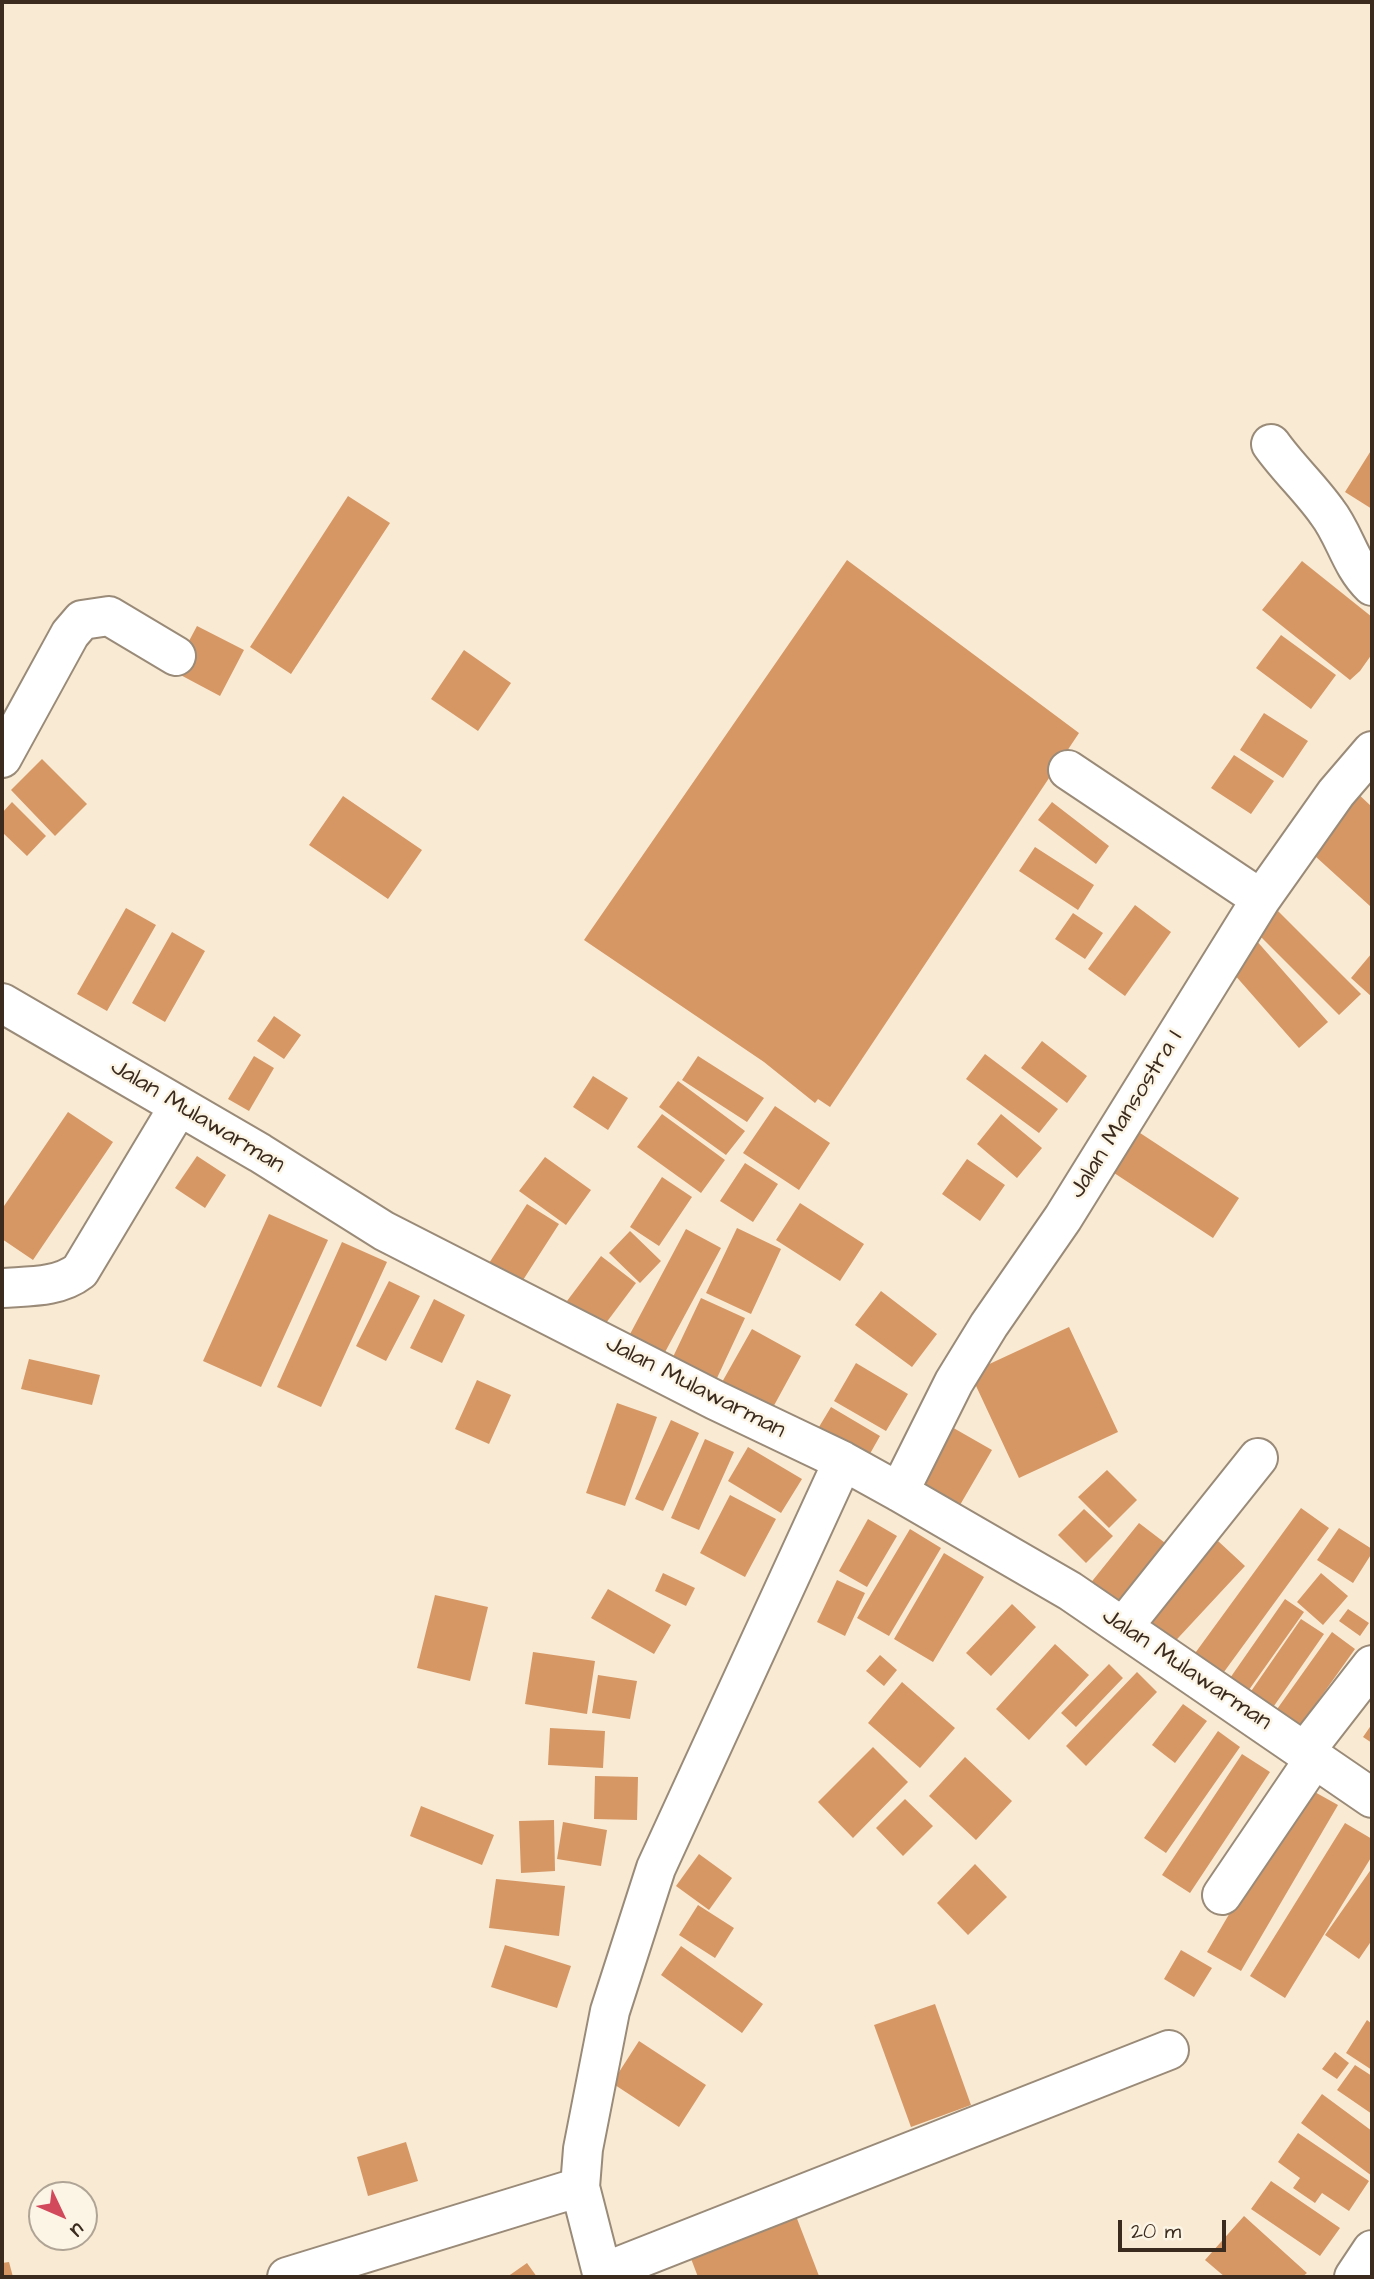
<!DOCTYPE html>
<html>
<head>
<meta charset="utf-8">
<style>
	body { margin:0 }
	#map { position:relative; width:1374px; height:2279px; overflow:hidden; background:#f8ead3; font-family:"Architects Daughter",sans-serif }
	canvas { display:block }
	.frame { position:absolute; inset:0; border:4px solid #3b2a1e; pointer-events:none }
	.north { position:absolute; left:28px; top:2181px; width:70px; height:70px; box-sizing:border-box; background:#fcf5e5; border:2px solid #afa495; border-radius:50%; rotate:134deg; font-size:19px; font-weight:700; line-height:28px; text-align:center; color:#3b2a1e }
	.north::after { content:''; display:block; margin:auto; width:24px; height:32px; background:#d1495b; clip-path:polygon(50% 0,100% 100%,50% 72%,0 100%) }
	.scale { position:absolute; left:1118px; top:2220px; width:108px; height:32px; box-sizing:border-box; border:4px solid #3b2a1e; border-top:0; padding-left:9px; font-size:21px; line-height:24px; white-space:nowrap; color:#3b2a1e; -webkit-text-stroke:5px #fcf5e5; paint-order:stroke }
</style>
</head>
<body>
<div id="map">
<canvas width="1374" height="2279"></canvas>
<div class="frame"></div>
<div class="north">U</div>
<div class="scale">20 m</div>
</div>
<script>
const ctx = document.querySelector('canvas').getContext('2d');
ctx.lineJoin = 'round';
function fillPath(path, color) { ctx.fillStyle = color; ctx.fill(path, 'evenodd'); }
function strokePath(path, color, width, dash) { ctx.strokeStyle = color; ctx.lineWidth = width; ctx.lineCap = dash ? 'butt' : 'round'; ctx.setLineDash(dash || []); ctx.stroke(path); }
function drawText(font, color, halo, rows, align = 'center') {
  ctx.font = font + ' "Architects Daughter",sans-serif'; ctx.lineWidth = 5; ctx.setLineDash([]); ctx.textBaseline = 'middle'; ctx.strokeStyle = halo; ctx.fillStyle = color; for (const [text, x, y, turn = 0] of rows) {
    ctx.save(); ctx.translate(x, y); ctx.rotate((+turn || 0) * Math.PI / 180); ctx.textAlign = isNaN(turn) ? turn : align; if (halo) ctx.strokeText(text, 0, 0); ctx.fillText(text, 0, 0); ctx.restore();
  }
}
const building = new Path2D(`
	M 1372,449 L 1372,509 L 1345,492 Z
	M 348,496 L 390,523 L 291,674 L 250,647 Z
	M 847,560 L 1079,733 L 830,1107 L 818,1099 L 815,1103 L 764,1062 L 584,940 Z
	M 1302,561 L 1372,617 L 1372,654 L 1360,671 L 1350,680 L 1262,610 Z
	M 197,626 L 244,650 L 220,696 L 173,671 Z
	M 1281,635 L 1336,675 L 1311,709 L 1256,668 Z
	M 464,650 L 511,683 L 478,731 L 431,699 Z
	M 1264,713 L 1308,741 L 1283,778 L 1240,750 Z
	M 1234,755 L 1274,781 L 1251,814 L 1211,788 Z
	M 42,759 L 87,804 L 55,836 L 11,790 Z
	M 1354,790 L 1372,807 L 1372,903 L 1370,906 L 1304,846 Z
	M 343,796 L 422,850 L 388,899 L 309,845 Z
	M 12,802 L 46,836 L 27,856 L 2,832 L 2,813 Z
	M 1052,802 L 1109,846 L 1096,864 L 1038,820 Z
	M 1035,847 L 1094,885 L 1078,910 L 1019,871 Z
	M 1135,905 L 1171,932 L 1125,996 L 1088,969 Z
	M 1274,907 L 1361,994 L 1339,1015 L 1253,929 Z
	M 126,908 L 156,925 L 107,1011 L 77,994 Z
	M 1073,913 L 1103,933 L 1085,959 L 1055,939 Z
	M 172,932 L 205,951 L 165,1022 L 132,1003 Z
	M 1255,939 L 1328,1022 L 1299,1048 L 1226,965 Z
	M 1372,953 L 1372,997 L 1351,978 Z
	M 274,1016 L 301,1035 L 284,1059 L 257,1041 Z
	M 1042,1041 L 1087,1076 L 1067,1103 L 1021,1068 Z
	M 985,1054 L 1058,1109 L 1039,1133 L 966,1079 Z
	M 254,1056 L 274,1068 L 249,1111 L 228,1099 Z
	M 698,1056 L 764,1098 L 747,1122 L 682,1080 Z
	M 593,1076 L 628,1098 L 608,1130 L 573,1107 Z
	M 678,1081 L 745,1131 L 726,1155 L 659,1107 Z
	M 775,1106 L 830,1143 L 799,1190 L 743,1153 Z
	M 68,1112 L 113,1142 L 33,1260 L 2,1239 L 2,1209 Z
	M 662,1114 L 725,1160 L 701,1193 L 637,1147 Z
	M 1001,1114 L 1042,1148 L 1017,1178 L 977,1144 Z
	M 1134,1129 L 1239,1198 L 1213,1238 L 1108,1169 Z
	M 197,1156 L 226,1175 L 205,1208 L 175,1188 Z
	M 545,1157 L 591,1190 L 566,1225 L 519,1191 Z
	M 967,1159 L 1005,1185 L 980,1221 L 942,1194 Z
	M 745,1163 L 778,1184 L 753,1222 L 720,1201 Z
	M 662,1177 L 692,1197 L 659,1246 L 630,1227 Z
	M 800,1203 L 864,1244 L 840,1281 L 776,1240 Z
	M 527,1204 L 559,1224 L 516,1291 L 484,1271 Z
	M 269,1214 L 328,1240 L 261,1387 L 203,1361 Z
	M 737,1228 L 781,1249 L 751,1314 L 706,1293 Z
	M 686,1229 L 721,1248 L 664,1354 L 629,1336 Z
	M 630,1231 L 661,1261 L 640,1283 L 609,1253 Z
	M 342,1242 L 387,1262 L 321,1407 L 277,1387 Z
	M 601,1256 L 636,1283 L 603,1327 L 567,1301 Z
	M 389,1281 L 420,1296 L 386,1361 L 356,1346 Z
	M 881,1291 L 937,1334 L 912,1367 L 855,1325 Z
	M 701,1298 L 745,1318 L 717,1378 L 673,1357 Z
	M 434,1299 L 465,1315 L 442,1363 L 410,1348 Z
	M 1069,1327 L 1118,1432 L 1019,1478 L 970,1373 Z
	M 752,1329 L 801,1356 L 771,1411 L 721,1384 Z
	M 29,1359 L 100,1375 L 92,1405 L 21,1389 Z
	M 856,1363 L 908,1394 L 886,1431 L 834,1401 Z
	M 477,1380 L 511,1395 L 489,1444 L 455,1429 Z
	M 617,1403 L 657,1417 L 625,1506 L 586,1493 Z
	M 831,1407 L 880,1436 L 863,1466 L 813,1437 Z
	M 671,1420 L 699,1433 L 663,1511 L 635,1499 Z
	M 950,1426 L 992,1450 L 960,1505 L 918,1481 Z
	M 705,1439 L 734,1452 L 699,1530 L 671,1518 Z
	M 748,1447 L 802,1479 L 781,1513 L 728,1481 Z
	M 1107,1470 L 1137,1500 L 1109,1528 L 1078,1497 Z
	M 730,1495 L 776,1519 L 745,1577 L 700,1553 Z
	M 1301,1508 L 1329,1528 L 1221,1676 L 1193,1656 Z
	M 1084,1509 L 1113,1536 L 1086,1563 L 1058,1535 Z
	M 868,1519 L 897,1536 L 867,1587 L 839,1571 Z
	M 1139,1523 L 1173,1549 L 1122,1612 L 1089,1585 Z
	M 1339,1528 L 1372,1549 L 1372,1553 L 1353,1583 L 1317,1560 Z
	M 910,1529 L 941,1548 L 889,1636 L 857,1618 Z
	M 1218,1541 L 1245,1566 L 1166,1651 L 1139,1626 Z
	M 944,1553 L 984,1577 L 933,1662 L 894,1639 Z
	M 663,1573 L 695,1588 L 686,1606 L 655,1591 Z
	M 1321,1573 L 1348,1596 L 1323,1625 L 1297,1602 Z
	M 837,1580 L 865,1593 L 845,1636 L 817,1622 Z
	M 608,1589 L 671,1625 L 654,1654 L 591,1618 Z
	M 435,1595 L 488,1607 L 470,1681 L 417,1668 Z
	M 1285,1599 L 1304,1612 L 1246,1694 L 1228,1681 Z
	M 1012,1604 L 1036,1627 L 991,1676 L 966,1653 Z
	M 1348,1609 L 1369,1623 L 1360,1636 L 1339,1621 Z
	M 1301,1619 L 1324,1634 L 1267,1716 L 1245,1700 Z
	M 1332,1632 L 1355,1649 L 1298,1729 L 1275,1712 Z
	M 1055,1644 L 1089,1675 L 1029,1740 L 996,1709 Z
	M 533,1652 L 595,1661 L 587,1714 L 525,1704 Z
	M 880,1655 L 897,1670 L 884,1686 L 866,1671 Z
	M 1109,1664 L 1123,1678 L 1076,1727 L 1061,1713 Z
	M 1137,1672 L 1157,1692 L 1086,1766 L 1066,1746 Z
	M 598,1675 L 637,1681 L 630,1719 L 592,1713 Z
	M 902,1682 L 955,1728 L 920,1768 L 868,1723 Z
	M 1183,1704 L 1207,1721 L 1175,1763 L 1152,1745 Z
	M 1372,1724 L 1372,1743 L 1363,1737 Z
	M 550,1728 L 605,1731 L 603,1768 L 548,1765 Z
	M 1218,1731 L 1240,1747 L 1166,1853 L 1144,1838 Z
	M 873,1747 L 908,1782 L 853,1838 L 818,1802 Z
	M 1242,1754 L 1270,1772 L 1190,1893 L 1162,1875 Z
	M 965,1757 L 1012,1801 L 976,1840 L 929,1796 Z
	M 595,1776 L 638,1777 L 637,1820 L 594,1819 Z
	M 1304,1786 L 1338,1805 L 1241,1971 L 1207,1952 Z
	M 905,1799 L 933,1826 L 903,1856 L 876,1828 Z
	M 421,1806 L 494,1835 L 482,1865 L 410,1836 Z
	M 554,1820 L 555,1871 L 521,1873 L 519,1821 Z
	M 563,1822 L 607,1830 L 601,1866 L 557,1859 Z
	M 1345,1823 L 1372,1839 L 1372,1856 L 1285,1998 L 1250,1976 Z
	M 699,1854 L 732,1878 L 709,1910 L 676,1886 Z
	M 975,1864 L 1007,1897 L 968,1935 L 937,1903 Z
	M 1372,1868 L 1372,1940 L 1359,1959 L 1325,1935 Z
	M 496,1879 L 565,1886 L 559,1936 L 489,1928 Z
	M 698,1905 L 734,1928 L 715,1958 L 679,1935 Z
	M 505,1945 L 571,1966 L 557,2008 L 491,1987 Z
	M 681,1946 L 763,2004 L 742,2033 L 661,1975 Z
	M 1181,1950 L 1212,1968 L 1194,1997 L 1164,1979 Z
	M 935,2004 L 971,2105 L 911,2127 L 874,2025 Z
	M 1367,2020 L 1372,2024 L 1372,2070 L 1346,2053 Z
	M 639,2041 L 706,2085 L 679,2127 L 612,2083 Z
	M 1335,2052 L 1349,2063 L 1337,2079 L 1322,2069 Z
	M 1355,2065 L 1372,2076 L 1372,2114 L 1337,2090 Z
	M 1322,2094 L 1372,2131 L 1372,2176 L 1301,2123 Z
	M 1298,2133 L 1369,2181 L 1349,2211 L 1322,2193 L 1315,2203 L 1293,2188 L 1300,2178 L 1278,2162 Z
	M 406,2142 L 418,2181 L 368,2196 L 357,2157 Z
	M 1271,2181 L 1340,2228 L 1320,2256 L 1251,2209 Z
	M 796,2216 L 819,2276 L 698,2277 L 690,2256 Z
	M 1244,2216 L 1307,2273 L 1302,2277 L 1225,2277 L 1205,2260 Z
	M 9,2262 L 13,2277 L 2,2277 L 2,2263 Z
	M 527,2263 L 537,2277 L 507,2277 Z`);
const minor = new Path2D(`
	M 1271,444 C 1288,468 1310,488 1327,512 C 1345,535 1350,565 1372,586
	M 2,758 L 70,634 L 82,620 L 109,616 L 176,656
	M 1068,770 L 1261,899
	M 2,1003 L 260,1153 L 384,1231 L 715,1400 L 843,1461 L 899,1492 L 1070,1591 L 1372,1798
	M 2,1288 C 28,1286 58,1288 80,1271 L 179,1106
	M 899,1492 L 954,1382 L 989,1325 L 1063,1218 L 1261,899 L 1336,793 L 1372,751
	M 1123,1627 L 1258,1458
	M 1305,1751 L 1372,1665
	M 1222,1895 L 1315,1758
	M 602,2273 L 1169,2050
	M 287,2277 L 580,2187
	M 603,2277 L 580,2187 L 583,2149 L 610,2011 L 656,1868 L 843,1461
	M 1354,2277 L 1372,2250`);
const streetNames = [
	["Jalan Mansostra I",1127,1115,-58],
	["Jalan Mulawarman",197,1117,31],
	["Jalan Mulawarman",695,1388,27],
	["Jalan Mulawarman",1186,1670,34]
];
fillPath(building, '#d69765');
strokePath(minor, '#9a8a78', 42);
strokePath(minor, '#fff', 38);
drawText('24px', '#3b2a1e', '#fcf5e5', streetNames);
</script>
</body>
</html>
